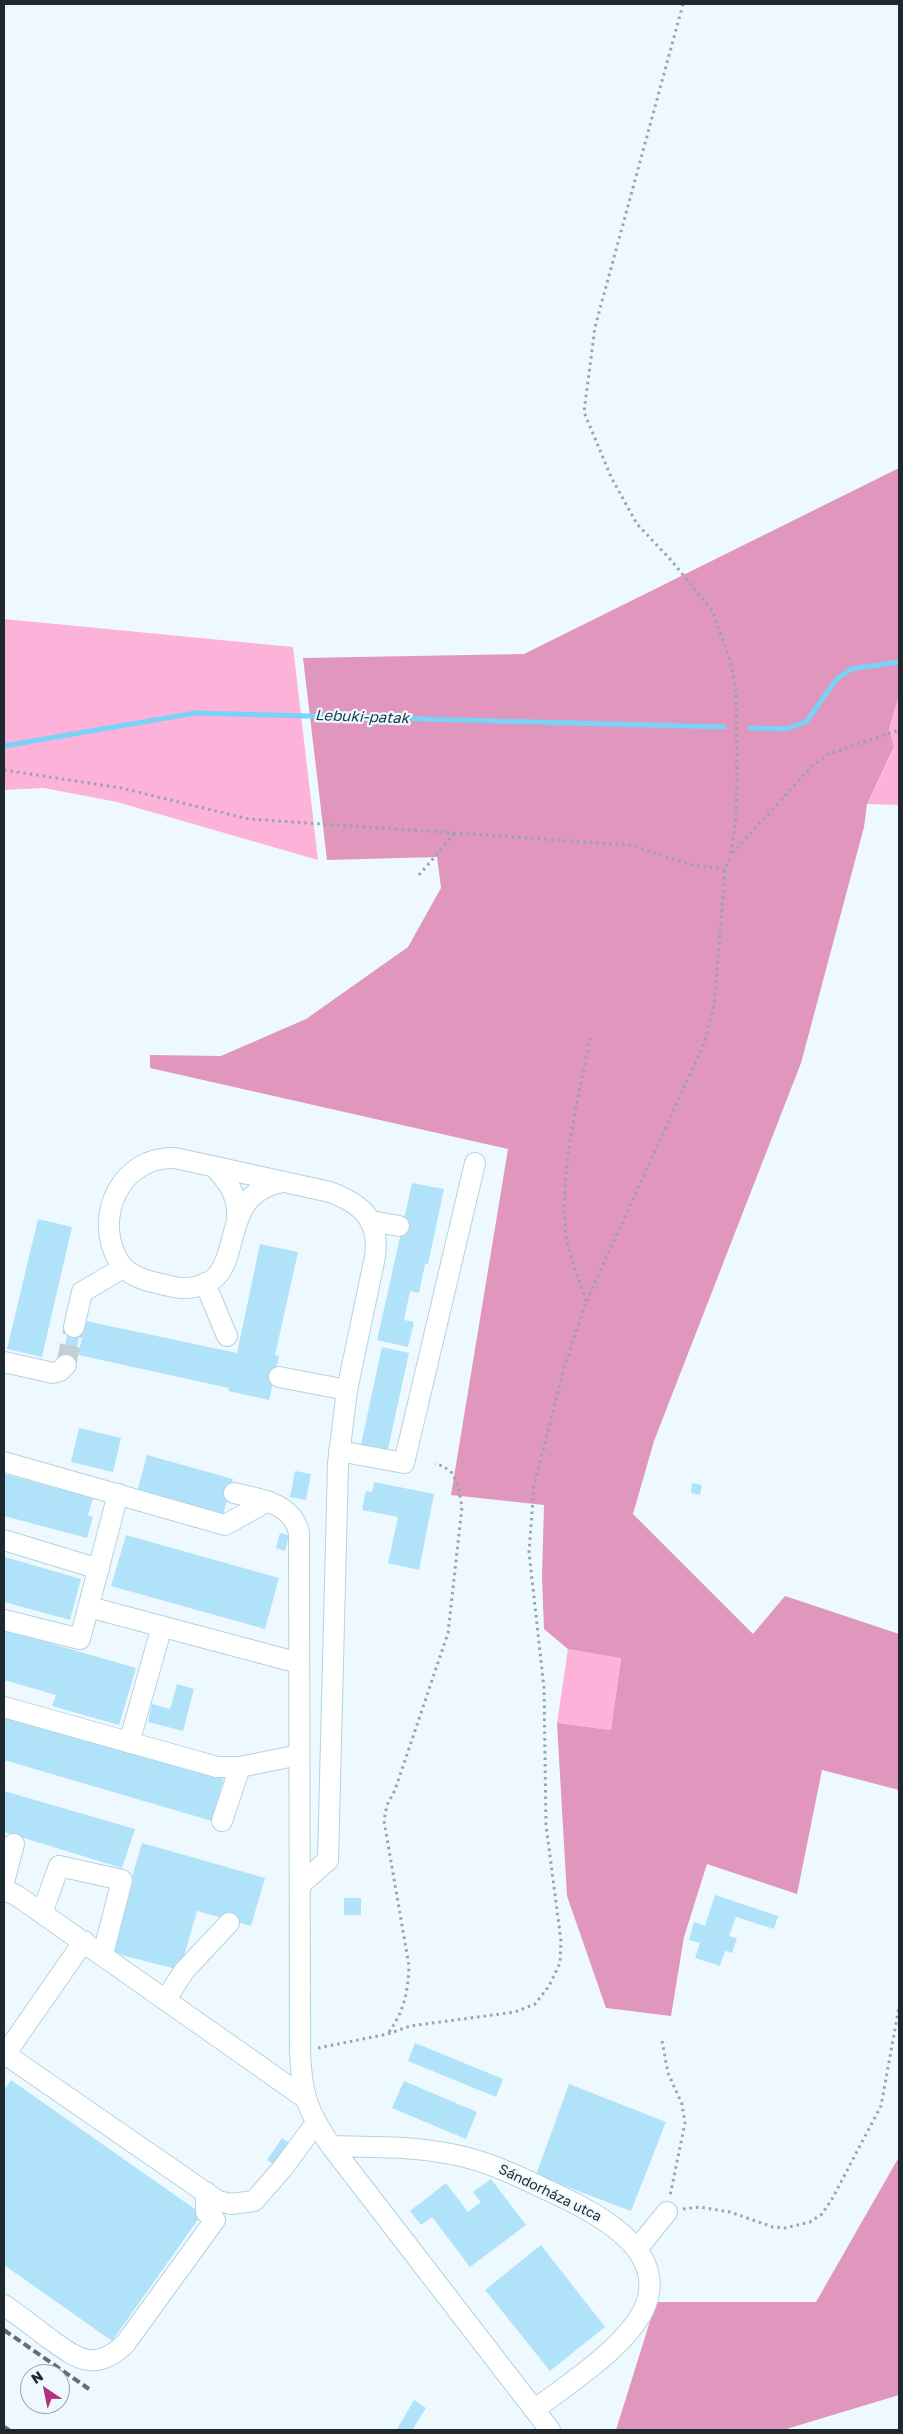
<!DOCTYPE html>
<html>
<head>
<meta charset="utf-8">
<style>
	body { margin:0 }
	#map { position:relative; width:903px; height:2434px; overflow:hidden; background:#edf9ff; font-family:"Golos Text",sans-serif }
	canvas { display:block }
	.frame { position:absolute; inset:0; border:5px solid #1d292e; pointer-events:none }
	.north { position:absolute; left:20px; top:2364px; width:50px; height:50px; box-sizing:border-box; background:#edf9ff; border:1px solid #9aa6ab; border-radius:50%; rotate:326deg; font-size:14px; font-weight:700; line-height:20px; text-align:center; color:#1d292e }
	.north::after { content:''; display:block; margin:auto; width:18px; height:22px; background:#af317f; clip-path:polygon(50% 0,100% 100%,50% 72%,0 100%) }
</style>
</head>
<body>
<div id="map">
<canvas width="903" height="2434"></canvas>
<div class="frame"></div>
<div class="north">N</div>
</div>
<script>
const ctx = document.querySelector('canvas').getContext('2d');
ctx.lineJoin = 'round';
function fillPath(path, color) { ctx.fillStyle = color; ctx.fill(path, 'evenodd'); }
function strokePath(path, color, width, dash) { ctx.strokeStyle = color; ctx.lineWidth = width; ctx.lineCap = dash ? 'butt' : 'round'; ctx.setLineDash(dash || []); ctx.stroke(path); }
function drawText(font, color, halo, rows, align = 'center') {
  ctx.font = font + ' "Golos Text",sans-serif'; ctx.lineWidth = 4.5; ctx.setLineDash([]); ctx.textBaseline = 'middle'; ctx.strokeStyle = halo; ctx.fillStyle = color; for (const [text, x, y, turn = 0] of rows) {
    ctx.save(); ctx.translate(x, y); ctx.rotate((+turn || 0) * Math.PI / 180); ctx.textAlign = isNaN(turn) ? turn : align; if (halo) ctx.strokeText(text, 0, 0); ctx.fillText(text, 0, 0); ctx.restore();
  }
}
const green = new Path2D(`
	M 4,619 L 293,647 L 318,860 L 117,802 L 44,788 L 4,790 Z
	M 899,695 L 899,805 L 867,804 L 894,748 L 889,729 Z
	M 568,1649 L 621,1657 L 611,1730 L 557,1723 Z`);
const forest = new Path2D(`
	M 899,468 L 899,695 L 889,729 L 894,747 L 867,804 L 864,827 L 801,1063 L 654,1441 L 633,1514 L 753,1634 L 785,1596 L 899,1634 L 899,1790 L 822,1770 L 797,1894 L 707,1864 L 684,1937 L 671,2016 L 606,2008 L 567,1896 L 557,1723 L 611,1730 L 621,1658 L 568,1649 L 544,1629 L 542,1576 L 544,1505 L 451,1495 L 508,1149 L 150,1068 L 150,1055 L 221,1056 L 306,1019 L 408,947 L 441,888 L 437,857 L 327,860 L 303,658 L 524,654 Z
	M 899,2157 L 899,2395 L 783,2430 L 616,2430 L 656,2302 L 816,2302 Z`);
const stream = new Path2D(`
	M 750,728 L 786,729 L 806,722 L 836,680 L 851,669 L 899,662
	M 4,746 L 195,713 L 724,727`);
const building = new Path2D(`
	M 412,1183 L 444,1189 L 428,1264 L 425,1264 L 419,1293 L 410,1291 L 404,1320 L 414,1322 L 408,1347 L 377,1340 Z
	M 38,1219 L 72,1227 L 42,1357 L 7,1349 Z
	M 260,1244 L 298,1252 L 275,1355 L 279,1356 L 269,1400 L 228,1391 L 229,1388 L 78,1355 L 86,1321 L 237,1353 Z
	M 69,1326 L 81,1328 L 73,1367 L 61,1364 Z
	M 382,1347 L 409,1353 L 387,1454 L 360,1449 Z
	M 79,1428 L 121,1438 L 113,1472 L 71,1462 Z
	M 147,1455 L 233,1479 L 223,1515 L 137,1492 Z
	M 295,1471 L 311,1474 L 306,1500 L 290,1497 Z
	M 4,1474 L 93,1498 L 88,1515 L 93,1517 L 87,1538 L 4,1516 Z
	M 374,1482 L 434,1494 L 419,1570 L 388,1563 L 398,1517 L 362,1510 L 366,1491 L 372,1492 Z
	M 692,1483 L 702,1485 L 700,1495 L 691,1493 Z
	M 280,1533 L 289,1535 L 285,1551 L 276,1548 Z
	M 126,1535 L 279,1578 L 265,1629 L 111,1586 Z
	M 5,1557 L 81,1579 L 70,1620 L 4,1602 Z
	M 4,1630 L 136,1668 L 119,1725 L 52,1706 L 56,1695 L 4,1680 Z
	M 177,1684 L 194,1689 L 183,1731 L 148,1722 L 152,1704 L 170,1709 Z
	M 4,1713 L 224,1777 L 212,1821 L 4,1760 Z
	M 4,1791 L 135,1829 L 122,1868 L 4,1832 Z
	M 142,1843 L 265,1878 L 251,1926 L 197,1911 L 180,1970 L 110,1952 Z
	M 715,1895 L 778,1916 L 774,1929 L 736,1917 L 729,1936 L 737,1938 L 732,1953 L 725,1951 L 720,1966 L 695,1958 L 700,1943 L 689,1940 L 694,1922 L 705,1926 Z
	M 344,1898 L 361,1898 L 361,1915 L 344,1915 Z
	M 415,2043 L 503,2079 L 496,2097 L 408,2061 Z
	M 11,2080 L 202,2214 L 112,2341 L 4,2265 L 4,2090 Z
	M 404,2081 L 477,2112 L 466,2139 L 392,2108 Z
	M 569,2084 L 666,2122 L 631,2211 L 536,2175 Z
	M 282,2138 L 293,2145 L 278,2168 L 267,2160 Z
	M 491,2179 L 526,2225 L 470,2267 L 432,2217 L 421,2225 L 410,2211 L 446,2183 L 468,2212 L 481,2202 L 473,2192 Z
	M 541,2245 L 605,2327 L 550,2371 L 485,2290 Z
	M 414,2400 L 426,2408 L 412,2430 L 399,2430 L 397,2429 Z`);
const minorTunnel = new Path2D(`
	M 66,1365 L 74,1327`);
const path = new Path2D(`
	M 683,4 L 595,327 L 584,412 L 611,477 L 637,524 L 671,560 L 713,612 L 730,660 L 736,691 L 737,766 L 736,816 L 731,855 L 812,766 L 829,754 L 899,730
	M 4,770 L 121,788 L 249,819 L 631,845 L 688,864 L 725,870
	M 419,875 L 455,833
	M 586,1301 C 580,1281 568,1255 566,1235 C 559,1170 578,1102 590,1038
	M 389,2032 C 404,2011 408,1992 409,1966 L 384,1821 L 387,1805 L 395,1790 L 448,1633 L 462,1507 L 458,1485 L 452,1473 L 443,1466 L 435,1464
	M 662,2041 L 668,2073 L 682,2104 L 685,2123 L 670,2196
	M 318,2048 L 388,2034 L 410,2026 L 515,2012 L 535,2004 L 549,1986 L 560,1963 L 561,1941 L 546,1825 L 544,1688 L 529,1552 L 534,1486 L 563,1372 L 586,1302 L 704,1044 L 714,1007 L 725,870 L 731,855
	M 683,2209 L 699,2207 L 730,2212 L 773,2227 L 785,2228 L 810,2222 L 822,2214 L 832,2199 L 881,2106 L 899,2007`);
const minor = new Path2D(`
	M 213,1166 C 228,1181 238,1195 237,1217
	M 282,1182 C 207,1197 256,1288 183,1288 C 175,1288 166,1285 157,1283 C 142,1280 124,1273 117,1258 C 94,1214 122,1156 175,1158 L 330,1192 C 362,1204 380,1220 375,1257 L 347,1390 L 338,1464 L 328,1860 L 300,1885
	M 371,1221 L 399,1226
	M 205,1283 L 227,1336
	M 74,1327 L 82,1292 L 123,1268
	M 4,1362 L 53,1373 L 60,1371 L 66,1365
	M 279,1377 L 347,1390
	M 339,1451 L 404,1463 L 475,1163
	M 4,1462 L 225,1525 L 268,1501
	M 234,1493 C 260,1499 293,1503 299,1533 L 300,2052 C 302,2095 307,2110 331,2146 L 550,2430
	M 4,1540 L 99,1569
	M 89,1607 L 299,1663
	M 4,1620 L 80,1639 L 118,1494
	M 4,1707 L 217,1767 L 240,1767 L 299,1755
	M 129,1743 L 162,1626
	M 222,1821 L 240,1767
	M 4,1882 L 14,1844
	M 4,1890 L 16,1895 L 305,2098
	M 42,1913 L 59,1866 L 122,1880 L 103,1954
	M 166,1999 L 184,1971 L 229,1923
	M 5,2054 L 218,2201 L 231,2204 L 254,2201 L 282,2169 L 316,2123
	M 4,2056 L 84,1941
	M 331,2146 C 371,2147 412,2146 451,2154 C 484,2160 514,2174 543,2188 C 584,2207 668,2244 646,2304 C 631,2344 568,2384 534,2410
	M 637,2249 L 667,2212
	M 4,2305 C 18,2315 33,2326 47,2337 C 75,2357 94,2374 125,2344 L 215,2220 L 206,2212 L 206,2192`);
const rail = new Path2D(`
	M 4,2330 L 89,2389
	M 4,2427 L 9,2430`);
const streetNames = [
	["Sándorháza utca",550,2193,26]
];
const waterNames = [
	["Lebuki-patak",362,717,2]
];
fillPath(green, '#fdb2d9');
fillPath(forest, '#e096bd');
strokePath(stream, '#78d3f6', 5);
fillPath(building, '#b0e3f9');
strokePath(minorTunnel, '#c3cfd5', 20, [20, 10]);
strokePath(minor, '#b4d3e0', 22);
strokePath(path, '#98a4a9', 3, [2.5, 4]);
strokePath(minor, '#fff', 20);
strokePath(rail, '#626e73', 4, [8, 4]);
drawText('14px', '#1d292e', '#edf9ff', streetNames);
drawText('italic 15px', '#133c4b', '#edf9ff', waterNames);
</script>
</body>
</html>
